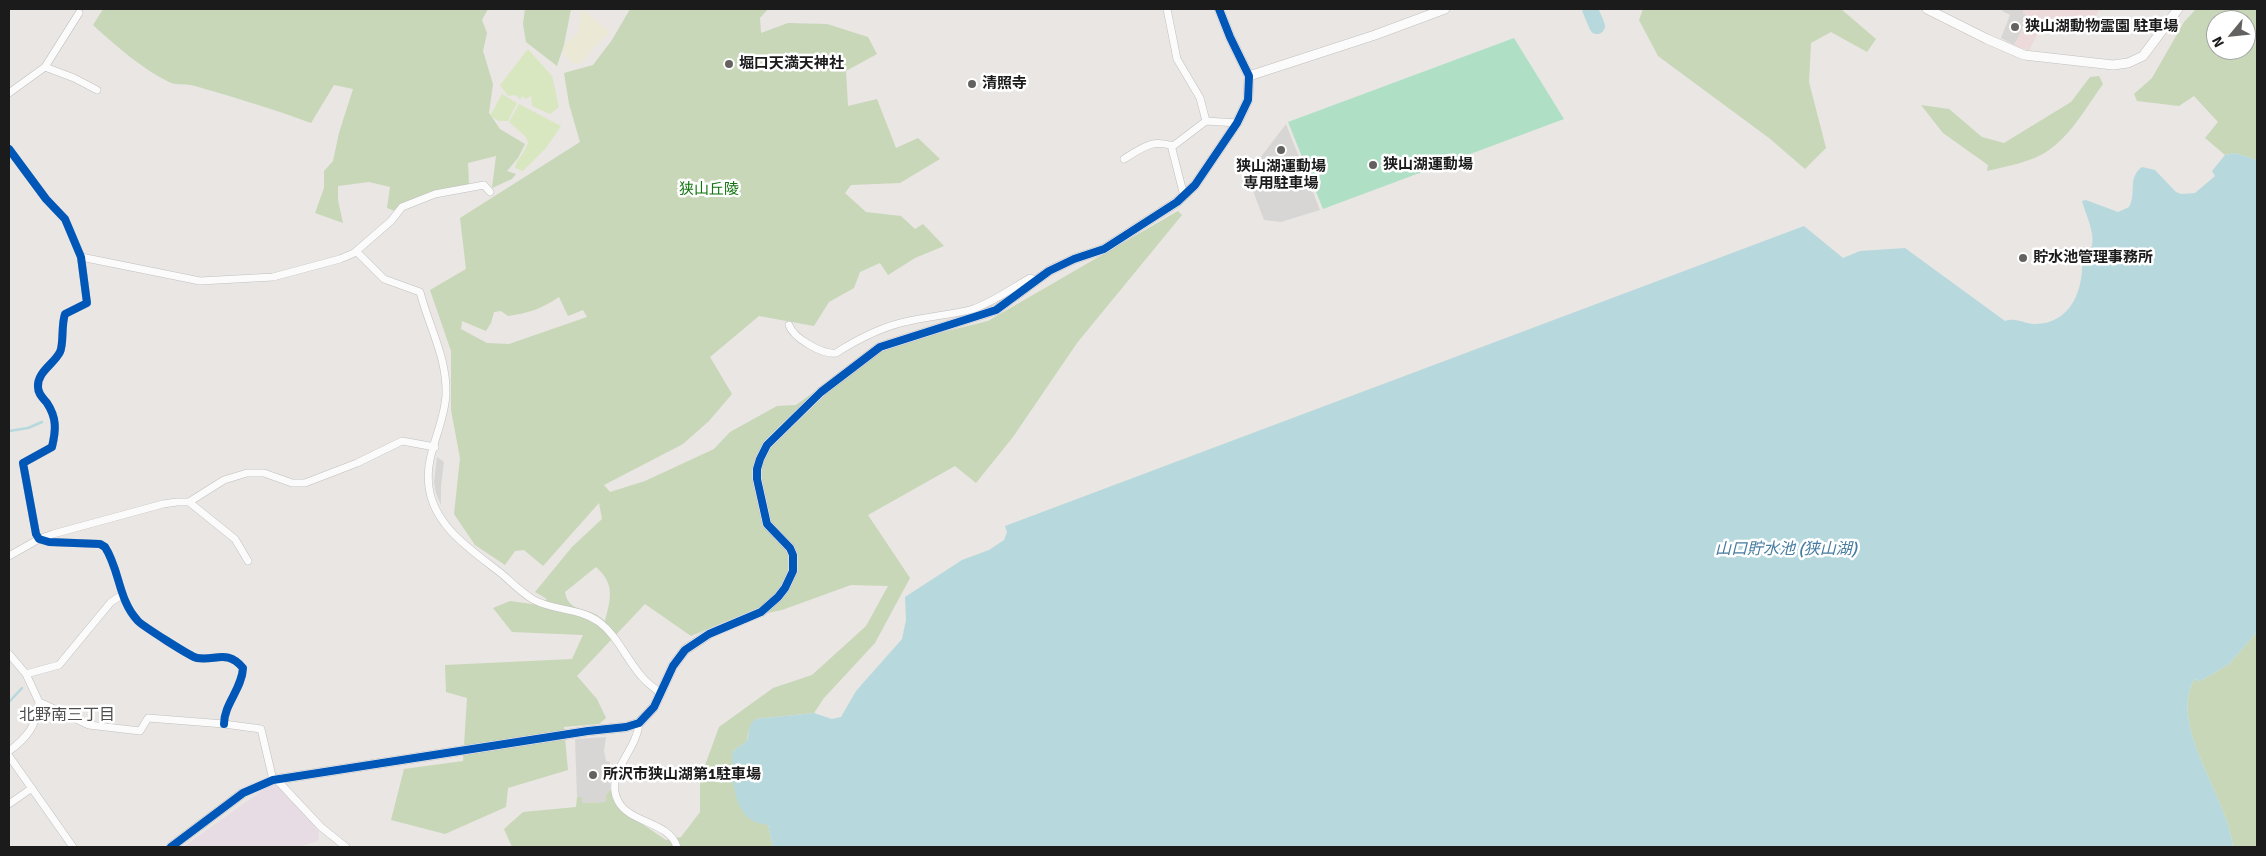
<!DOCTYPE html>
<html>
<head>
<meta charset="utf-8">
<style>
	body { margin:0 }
	#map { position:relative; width:2266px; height:856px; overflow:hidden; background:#e9e6e3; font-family:Signika,sans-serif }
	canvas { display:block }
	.frame { position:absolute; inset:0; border:10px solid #1b1b1b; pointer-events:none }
	.north { position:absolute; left:2206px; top:10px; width:50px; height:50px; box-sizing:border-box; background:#fff; border:1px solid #a4a4a4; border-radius:50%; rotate:242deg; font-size:14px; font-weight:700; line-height:20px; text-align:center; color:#1b1b1b }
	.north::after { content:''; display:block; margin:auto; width:18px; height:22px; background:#636261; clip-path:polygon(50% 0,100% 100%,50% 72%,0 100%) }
</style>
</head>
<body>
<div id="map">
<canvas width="2266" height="856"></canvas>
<div class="frame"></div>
<div class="north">N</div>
</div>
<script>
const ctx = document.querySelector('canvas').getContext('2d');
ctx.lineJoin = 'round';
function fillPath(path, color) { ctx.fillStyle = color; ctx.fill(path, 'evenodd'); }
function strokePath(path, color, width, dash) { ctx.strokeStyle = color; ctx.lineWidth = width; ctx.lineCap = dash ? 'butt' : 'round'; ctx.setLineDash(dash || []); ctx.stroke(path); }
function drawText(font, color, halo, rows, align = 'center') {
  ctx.font = font + ' Signika,"Noto Sans JP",sans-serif'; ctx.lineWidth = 5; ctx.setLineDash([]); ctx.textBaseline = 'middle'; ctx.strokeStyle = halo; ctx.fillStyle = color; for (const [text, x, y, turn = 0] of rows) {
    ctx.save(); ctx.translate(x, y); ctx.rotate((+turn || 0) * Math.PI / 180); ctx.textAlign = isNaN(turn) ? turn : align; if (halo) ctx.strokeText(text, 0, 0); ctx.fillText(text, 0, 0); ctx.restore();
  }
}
const residential = new Path2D(`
	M 2003,9 L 2024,9 L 2024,14 L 2030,16 L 2014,45 L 2001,38 L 2010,15 L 2002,11 Z
	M 1286,124 L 1320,210 L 1281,222 L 1264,220 L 1247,175 Z
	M 437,457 L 444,462 L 441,486 L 441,505 L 436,493 L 434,482 Z
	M 606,737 L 604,751 L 606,761 L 610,762 L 610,789 L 606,795 L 606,802 L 582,803 L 582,797 L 577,797 L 575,739 Z`);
const commercial = new Path2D(`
	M 2023,9 L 2100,9 L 2085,34 L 2046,18 L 2029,50 L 2014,46 L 2029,16 L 2023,13 Z`);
const industrial = new Path2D(`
	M 278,784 L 319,831 L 318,841 L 300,847 L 183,847 L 266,788 Z`);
const farmland = new Path2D(`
	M 582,9 L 610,32 L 593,48 L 580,64 L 573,63 L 564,55 L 564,45 L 578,33 Z`);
const grass = new Path2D(`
	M 528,49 L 552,76 L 559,107 L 550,114 L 532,106 L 531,96 L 526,99 L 522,96 L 520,100 L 516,95 L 508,96 L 500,85 Z
	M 502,94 L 517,103 L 508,121 L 499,121 L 490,116 Z
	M 519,104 L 561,126 L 546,148 L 523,171 L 515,168 C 516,159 525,154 528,142 L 525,136 L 509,122 Z`);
const forest = new Path2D(`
	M 103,9 L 488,9 L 482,20 L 487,33 L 483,51 L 493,84 L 489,113 L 500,129 L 525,144 L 518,158 L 507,171 L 516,174 L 512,179 L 492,188 L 496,156 L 468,163 L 469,185 L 395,211 L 387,208 L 390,187 L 369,182 L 338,186 L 338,200 L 343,223 L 315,213 L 324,188 L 324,171 L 333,161 L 339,133 L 353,89 L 334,85 L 311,123 C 273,109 234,97 195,86 C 187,83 177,86 169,82 C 141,68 116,46 93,25 Z
	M 525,9 L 571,9 L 564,45 L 557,66 L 526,42 L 523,24 Z
	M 630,9 L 768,9 L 760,18 L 761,33 L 788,23 L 827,24 L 868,37 L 877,54 L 846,71 L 848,106 L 877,99 L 896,148 L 918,138 L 940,159 L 900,183 L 851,185 L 845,193 L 866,212 L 901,216 L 915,229 L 923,224 L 944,246 L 915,258 L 888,275 L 880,263 L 860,272 L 854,288 L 829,302 L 814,326 L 759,316 L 710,357 L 732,394 L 709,421 L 683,444 L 604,485 L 610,492 L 645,481 L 714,449 L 730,432 L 777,406 L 796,405 L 846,369 L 894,344 L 988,321 L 1178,211 L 1182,215 L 1077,343 L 1013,437 L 976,483 L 955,466 L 868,515 L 910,578 L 875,643 L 824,698 L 814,713 L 755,719 L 748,733 L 747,741 L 732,752 L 753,821 L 768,825 L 773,847 L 512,847 L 504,829 L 523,812 L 576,807 L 577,797 L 582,797 L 582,803 L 606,802 L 606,795 L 610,789 L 617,807 L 666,840 L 681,837 L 700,812 L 700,779 L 719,727 L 773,688 L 812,675 L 866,626 L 888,586 L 851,585 L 782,610 L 727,621 L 691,636 L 645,604 L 577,676 L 597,699 L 606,718 L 599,724 L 564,727 L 568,770 L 508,788 L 506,807 L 445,834 L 391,820 L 404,769 L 463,761 L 467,698 L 446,692 L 445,665 L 572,659 L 583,635 L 512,632 L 493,608 L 510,601 L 539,605 L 547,599 L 535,592 L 572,547 L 602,519 L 599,503 L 543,566 L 524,550 L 515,551 L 505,565 L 475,545 L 454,514 L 460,458 L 451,410 L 451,351 L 430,290 L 466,269 L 460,218 L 580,142 L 569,104 L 564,73 L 593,65 L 612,40 ZM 559,297 L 568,316 L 583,310 L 587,317 L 509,344 L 487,343 L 461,329 L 462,321 L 486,331 L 491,323 L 494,312 L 501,311 L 508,316 C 529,313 541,309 559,297 ZM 596,567 C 615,584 611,598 605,621 C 602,619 598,615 595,614 C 581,607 568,610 565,592 Z
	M 1643,9 L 1841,9 L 1876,39 L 1867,52 L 1831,32 L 1811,43 L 1809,82 L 1826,148 L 1805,169 L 1769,138 L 1658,56 L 1639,20 Z
	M 2196,9 L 2257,9 L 2257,160 L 2235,153 L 2225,155 L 2205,138 L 2218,122 L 2194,96 L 2179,106 L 2137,101 L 2134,94 L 2152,78 L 2184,22 ZM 2216,20 L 2246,20 L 2246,50 L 2216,50 Z
	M 2099,76 L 2103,84 C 2087,106 2072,134 2049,150 C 2032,162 2008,166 1987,171 L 1988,165 L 1943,133 L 1921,105 L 1949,109 L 1982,137 L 2004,143 L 2071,102 L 2090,77 Z
	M 2257,632 L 2257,847 L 2233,847 C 2229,799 2168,726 2194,680 L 2197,679 L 2199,682 L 2229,664 Z`);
const pitch = new Path2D(`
	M 1514,38 L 1564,119 L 1323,209 L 1288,122 Z`);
const water = new Path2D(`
	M 2235,153 L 2257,160 L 2257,632 L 2229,664 L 2199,682 L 2197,679 L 2194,680 C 2168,726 2229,799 2233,847 L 773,847 L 768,825 C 764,824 757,823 753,821 C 731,808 733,773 732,752 L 747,741 L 750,726 L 755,719 L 814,713 L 832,719 L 841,717 L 856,691 L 902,639 L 906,620 L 905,597 L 962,560 L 989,550 L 1004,540 L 1007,532 L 1005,526 L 1804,226 L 1843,258 L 1860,251 L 1905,248 L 2005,321 C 2016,317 2024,324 2035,324 C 2071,324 2084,289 2082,259 C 2103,247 2087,219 2082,201 L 2086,200 L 2118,212 L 2129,207 C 2137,193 2127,178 2142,167 L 2155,170 L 2176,192 L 2181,194 L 2195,193 L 2215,176 L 2212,171 L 2225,155 Z`);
const stream = new Path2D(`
	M 9,431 L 28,428 L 42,422
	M 9,702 L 22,688`);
const river = new Path2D(`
	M 1590,9 L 1597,26`);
const minor = new Path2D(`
	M 1167,9 L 1177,59 L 1200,98 L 1206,121
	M 45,67 L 74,78 L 97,90
	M 9,93 L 45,67 L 79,13
	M 1171,145 L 1184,196
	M 9,149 L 46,199 L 65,219 L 81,257 L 87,303 L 65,314 C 61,325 64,344 60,352 C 54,364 37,372 38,387 C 38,394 43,398 47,403 C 57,418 56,430 52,447 L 23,463 L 36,534 L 39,539 L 49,542 L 100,544 L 105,547 C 120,570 118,600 138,621 C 143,626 191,657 197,658 C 216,661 227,649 243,668 C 242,689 224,704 224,724
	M 1124,159 C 1142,148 1151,139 1173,146 L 1206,121 L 1237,123
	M 356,251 L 384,279 L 420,292 C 429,327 447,357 446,394 C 445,425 424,455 429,487 C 434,527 473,551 502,574 C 512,583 523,594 534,600 C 555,611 580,608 599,622 C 618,636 627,661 643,678 C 648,684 655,688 660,693
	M 81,257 L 200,281 L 273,277 L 340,259 L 354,253 L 391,221 L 402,207 L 435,194 L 484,185 L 490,192
	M 789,325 C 793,338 823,355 836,353 C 858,339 883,326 909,321 C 930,316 952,315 973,309 C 993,302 1011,289 1030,278 L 1037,280
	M 189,502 L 235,539 L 248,561
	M 9,556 L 39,539 L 53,534 L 163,504 L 177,502 L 189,502 L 224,480 L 247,473 L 264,473 L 292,483 L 305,483 L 357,463 L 402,441 L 435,447
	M 9,654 L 26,674 L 39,702 L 89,725 L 140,731 L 148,718 L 224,724 L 261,729 L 273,780
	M 26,674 L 59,665 L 111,602 L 122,595
	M 639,723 C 637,751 604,774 618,801 C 630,824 669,821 677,847
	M 9,751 C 27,738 37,725 39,702
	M 9,756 L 73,847
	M 276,779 L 321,827 L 346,847
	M 9,804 L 32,788`);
const tertiary = new Path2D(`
	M 1927,9 L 1987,39 L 2024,55 L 2113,65 L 2128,63 L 2143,56 L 2178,9
	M 1249,76 L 1375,35 L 1445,9
	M 171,847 L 243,793 L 273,780 L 588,731 L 626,727 L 639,723 L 654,707 L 673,666 L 685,650 L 709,634 L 761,612 L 778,597 L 785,588 L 793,571 L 793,555 L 790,548 L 767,524 L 757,479 L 757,469 L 760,459 L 767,445 L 821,392 L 880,347 L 996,310 L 1049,271 L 1074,259 L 1104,249 L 1177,202 L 1195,185 L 1237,123 L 1248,100 L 1249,76 L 1230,37 L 1219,9`);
const cycleway = new Path2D(`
	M 9,149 L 46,199 L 65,219 L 81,257 L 87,303 L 65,314 C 61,325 64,344 60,352 C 54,364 37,372 38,387 C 38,394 43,398 47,403 C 57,418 56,430 52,447 L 23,463 L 36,534 L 39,539 L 49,542 L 100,544 L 105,547 C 120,570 118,600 138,621 C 143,626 191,657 197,658 C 216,661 227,649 243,668 C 242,689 224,704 224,724
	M 171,847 L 243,793 L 273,780 L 588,731 L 626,727 L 639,723 L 654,707 L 673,666 L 685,650 L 709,634 L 761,612 L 778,597 L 785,588 L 793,571 L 793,555 L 790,548 L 767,524 L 757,479 L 757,469 L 760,459 L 767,445 L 821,392 L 880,347 L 996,310 L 1049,271 L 1074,259 L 1104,249 L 1177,202 L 1195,185 L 1237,123 L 1248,100 L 1249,76 L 1230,37 L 1219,9`);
const markers = [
	[2015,27,5,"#636261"],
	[729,64,5,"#636261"],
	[972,84,5,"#636261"],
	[1281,150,5,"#636261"],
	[1373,165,5,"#636261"],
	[2023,258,5,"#636261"],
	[593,775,5,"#636261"]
];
const poiNames = [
	["狭山湖動物霊園 駐車場",2025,27],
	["堀口天満天神社",739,64],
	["清照寺",982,84],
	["狭山湖運動場",1383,165],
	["狭山湖運動場",1281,167,"center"],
	["専用駐車場",1281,184,"center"],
	["貯水池管理事務所",2033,258],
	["所沢市狭山湖第1駐車場",603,775]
];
const parkNames = [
	["狭山丘陵",709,190]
];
const waterNames = [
	["山口貯水池 (狭山湖)",1786,550]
];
const neighbourhoodNames = [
	["北野南三丁目",67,716]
];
fillPath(residential, '#d8d6d5');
fillPath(commercial, '#ecd9d9');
fillPath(industrial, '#e7dbe4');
fillPath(farmland, '#ebe9d6');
fillPath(grass, '#d9e7c1');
fillPath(forest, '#c7d7b8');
fillPath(pitch, '#afe0c6');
fillPath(water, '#b7d9dd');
strokePath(stream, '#b7d9dd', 2.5);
strokePath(river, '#b7d9dd', 16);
strokePath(minor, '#c0bfbe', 8);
strokePath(tertiary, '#c0bfbe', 10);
strokePath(minor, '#fcfbfb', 7);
strokePath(tertiary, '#fcfbfb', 9);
strokePath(cycleway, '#0057b8', 8);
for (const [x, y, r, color] of markers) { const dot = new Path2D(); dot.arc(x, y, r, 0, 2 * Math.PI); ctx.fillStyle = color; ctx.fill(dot); strokePath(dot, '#fff', 2); }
drawText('bold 15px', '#1b1b1b', '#fff', poiNames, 'left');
drawText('15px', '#0f750d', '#fff', parkNames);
drawText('italic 16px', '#477ca0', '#fff', waterNames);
drawText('16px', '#4e4e4e', '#fff', neighbourhoodNames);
</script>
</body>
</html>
